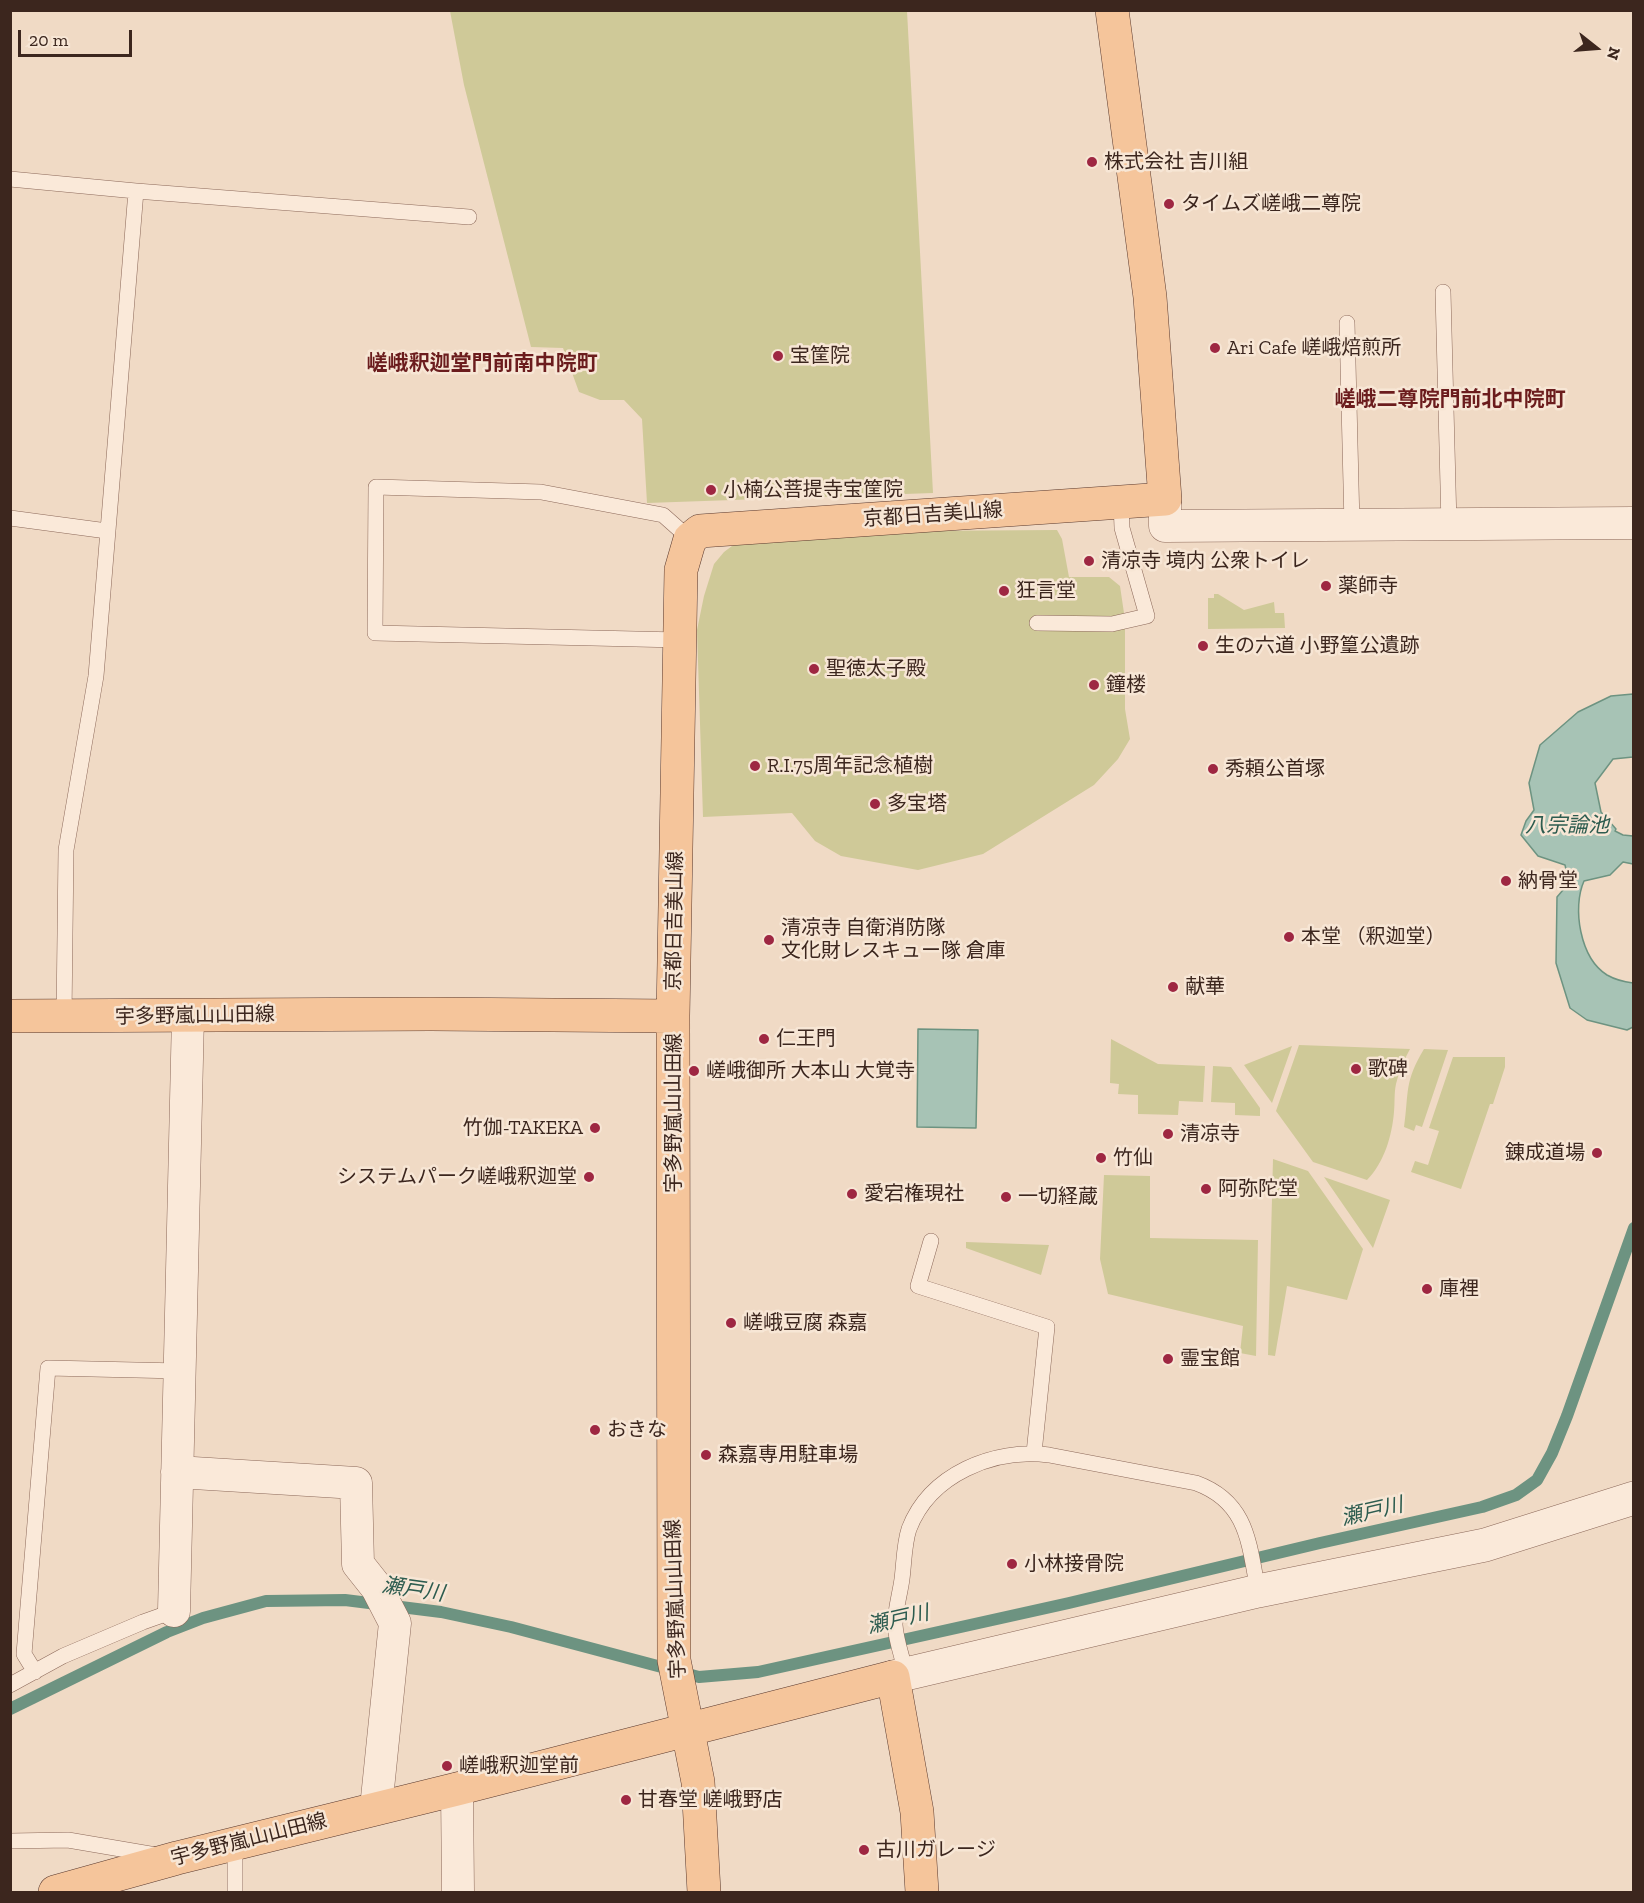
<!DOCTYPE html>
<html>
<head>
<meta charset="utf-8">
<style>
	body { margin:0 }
	#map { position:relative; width:1644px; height:1903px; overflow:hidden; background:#f0dac5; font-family:"Zilla Slab",serif }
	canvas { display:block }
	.frame { position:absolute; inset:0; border:12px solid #3c261e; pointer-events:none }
	.north { position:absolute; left:1566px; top:18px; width:60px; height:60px; -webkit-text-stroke:4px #f7e6d5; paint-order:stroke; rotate:107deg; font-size:16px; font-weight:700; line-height:24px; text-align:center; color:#3c261e }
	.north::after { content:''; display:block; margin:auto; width:21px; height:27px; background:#3c261e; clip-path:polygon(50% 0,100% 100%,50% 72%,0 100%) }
	.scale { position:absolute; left:18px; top:30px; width:114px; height:27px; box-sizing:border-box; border:3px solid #3c261e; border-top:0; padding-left:8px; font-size:18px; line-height:21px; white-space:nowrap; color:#3c261e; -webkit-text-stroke:4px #f7e6d5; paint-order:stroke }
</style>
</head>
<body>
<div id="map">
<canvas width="1644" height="1903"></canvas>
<div class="frame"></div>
<div class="north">N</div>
<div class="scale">20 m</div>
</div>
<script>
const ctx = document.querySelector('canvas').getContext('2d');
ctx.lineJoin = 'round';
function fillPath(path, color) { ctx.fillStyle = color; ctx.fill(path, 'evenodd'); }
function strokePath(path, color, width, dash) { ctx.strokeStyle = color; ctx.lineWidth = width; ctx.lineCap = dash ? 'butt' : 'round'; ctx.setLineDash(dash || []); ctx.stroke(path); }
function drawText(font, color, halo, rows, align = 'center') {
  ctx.font = font + ' "Zilla Slab","Noto Sans JP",serif'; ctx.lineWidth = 5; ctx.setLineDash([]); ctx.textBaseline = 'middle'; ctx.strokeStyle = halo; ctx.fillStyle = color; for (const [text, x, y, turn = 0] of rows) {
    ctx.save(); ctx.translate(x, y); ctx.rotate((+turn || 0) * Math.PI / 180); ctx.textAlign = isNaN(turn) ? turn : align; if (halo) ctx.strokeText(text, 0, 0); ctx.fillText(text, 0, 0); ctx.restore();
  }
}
const green = new Path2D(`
	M 450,11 L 907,11 L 933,493 L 647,503 L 642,419 L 624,400 L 600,400 L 579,392 L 563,348 L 531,347 L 464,85 Z
	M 1057,530 L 1062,539 L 1069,577 L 1109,577 L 1120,586 L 1125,620 L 1125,709 L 1130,739 L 1118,759 L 1094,785 L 983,854 L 918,870 L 841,856 L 815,841 L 792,813 L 703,817 L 697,630 L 704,596 L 714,564 L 724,552 L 736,543 L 765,532 Z
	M 1214,594 L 1218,594 L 1244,610 L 1274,602 L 1275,613 L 1284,613 L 1285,628 L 1208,629 L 1208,598 L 1214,598 Z
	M 1111,1039 L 1158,1064 L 1205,1066 L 1203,1102 L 1179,1101 L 1178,1115 L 1138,1114 L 1138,1095 L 1118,1094 L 1119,1084 L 1110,1083 Z
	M 1299,1045 L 1410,1049 C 1404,1060 1399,1071 1396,1084 C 1394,1093 1395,1102 1394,1112 C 1392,1136 1384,1163 1367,1180 L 1313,1162 L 1276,1111 Z
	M 1292,1046 L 1272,1103 L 1244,1065 Z
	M 1424,1049 L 1448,1050 L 1422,1127 L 1416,1125 L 1414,1131 L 1404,1127 C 1409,1092 1404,1082 1424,1049 Z
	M 1453,1057 L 1505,1057 L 1505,1067 L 1493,1104 L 1490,1104 L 1461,1189 L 1411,1172 L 1415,1161 L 1428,1165 L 1439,1131 L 1429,1128 Z
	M 1213,1066 L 1231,1067 L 1260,1108 L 1260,1116 L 1235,1115 L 1235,1103 L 1211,1102 Z
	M 1273,1159 L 1308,1171 L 1363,1249 L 1347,1300 L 1287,1286 L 1275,1356 L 1268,1355 Z
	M 1104,1175 L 1150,1176 L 1150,1238 L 1258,1240 L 1256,1356 L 1240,1353 L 1243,1326 L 1108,1294 L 1100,1259 Z
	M 1324,1177 L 1390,1200 L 1373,1248 Z
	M 966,1242 L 1049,1245 L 1041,1275 L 966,1248 Z`);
const water = new Path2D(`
	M 1633,694 L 1633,757 L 1613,759 L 1595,783 L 1601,812 L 1616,829 L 1615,831 L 1623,835 L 1633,836 L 1633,864 L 1623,862 L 1610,875 L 1584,881 C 1572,908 1580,958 1607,975 C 1614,979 1625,982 1633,983 L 1633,1027 L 1627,1030 L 1587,1020 L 1570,1008 L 1556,963 L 1557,897 L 1569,883 L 1565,865 L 1538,856 L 1521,835 L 1526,821 L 1534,810 L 1529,783 L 1540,745 L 1578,712 L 1611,696 Z
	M 918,1029 L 978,1030 L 976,1128 L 917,1127 Z`);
const stream = new Path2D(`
	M 10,1709 L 167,1632 L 203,1618 L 266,1601 L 345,1600 L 441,1612 L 511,1627 L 699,1677 L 758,1672 L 1069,1603 L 1320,1543 L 1482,1507 L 1516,1495 L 1537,1480 L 1552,1453 L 1567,1416 L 1634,1228`);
const service = new Path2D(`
	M 10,179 L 136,191 L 469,217
	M 1443,292 L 1449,525
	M 1347,323 L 1352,525
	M 10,518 L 107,531
	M 1037,623 L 1112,624 L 1147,616 L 1122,528 L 1121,502
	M 679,640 L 375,633 L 376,487 L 541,492 L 663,515 L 690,539
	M 64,1017 L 66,850 L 96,676 L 136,191
	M 931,1241 L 918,1286 L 1047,1327 L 1034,1453
	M 35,1672 L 24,1654 L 48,1368 L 180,1371
	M 906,1674 C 903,1659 896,1641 895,1625 C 895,1610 900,1594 902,1579 C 904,1564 904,1544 909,1529 C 930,1474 994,1448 1049,1455 L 1196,1483 C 1248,1502 1249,1544 1258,1591
	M 10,1685 L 63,1656 L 143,1622 L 174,1611
	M 10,1841 L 68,1840 L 156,1855
	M 235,1843 L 235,1892`);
const minor = new Path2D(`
	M 1165,499 L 1165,526 L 1634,523
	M 177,1472 L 356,1483 L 358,1564 L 377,1588 L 395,1623 L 376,1808
	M 174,1611 L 188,1016
	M 457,1789 L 458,1892`);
const tertiary = new Path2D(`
	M 893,1677 L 1258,1591 L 1485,1545 L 1634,1498`);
const primary = new Path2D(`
	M 10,1016 L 431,1014 L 673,1016
	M 55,1892 L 177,1858 L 457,1789 L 893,1677 L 917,1812 L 922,1892
	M 704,1892 L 698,1782 L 674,1660 L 673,1016 L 681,570 L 690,539 L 700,531 L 1165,499 L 1150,297 L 1112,10`);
const markers = [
	[1092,162,6,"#9e2742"],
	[1169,204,6,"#9e2742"],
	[1215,348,6,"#9e2742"],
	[778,356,6,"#9e2742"],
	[711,490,6,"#9e2742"],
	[1089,561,6,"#9e2742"],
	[1326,586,6,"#9e2742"],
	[1004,591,6,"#9e2742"],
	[1203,646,6,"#9e2742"],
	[814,669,6,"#9e2742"],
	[1094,685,6,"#9e2742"],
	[755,766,6,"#9e2742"],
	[1213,769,6,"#9e2742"],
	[875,804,6,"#9e2742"],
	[1506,881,6,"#9e2742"],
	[1289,937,6,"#9e2742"],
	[769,940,6,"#9e2742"],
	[1173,987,6,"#9e2742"],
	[764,1039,6,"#9e2742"],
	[1356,1069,6,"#9e2742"],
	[694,1071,6,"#9e2742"],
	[595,1128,6,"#9e2742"],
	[1168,1134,6,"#9e2742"],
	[1597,1153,6,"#9e2742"],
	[1101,1158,6,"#9e2742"],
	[589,1177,6,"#9e2742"],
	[1206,1189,6,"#9e2742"],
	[852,1194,6,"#9e2742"],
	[1006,1197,6,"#9e2742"],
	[1427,1289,6,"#9e2742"],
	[731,1323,6,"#9e2742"],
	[1168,1359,6,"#9e2742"],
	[595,1430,6,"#9e2742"],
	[706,1455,6,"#9e2742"],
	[1012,1564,6,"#9e2742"],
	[447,1766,6,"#9e2742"],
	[626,1800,6,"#9e2742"],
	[864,1850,6,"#9e2742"]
];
const poiNames = [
	["株式会社 吉川組",1104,162],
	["タイムズ嵯峨二尊院",1181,204],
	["Ari Cafe 嵯峨焙煎所",1227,348],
	["宝筐院",790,356],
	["小楠公菩提寺宝筐院",723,490],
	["清凉寺 境内 公衆トイレ",1101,561],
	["薬師寺",1338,586],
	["狂言堂",1016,591],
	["生の六道 小野篁公遺跡",1215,646],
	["聖徳太子殿",826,669],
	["鐘楼",1106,685],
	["R.I.75周年記念植樹",767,766],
	["秀頼公首塚",1225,769],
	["多宝塔",887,804],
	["納骨堂",1518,881],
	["清凉寺 自衛消防隊",781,928],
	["文化財レスキュー隊 倉庫",781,951],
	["本堂 （釈迦堂）",1301,937],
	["献華",1185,987],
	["仁王門",776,1039],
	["歌碑",1368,1069],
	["嵯峨御所 大本山 大覚寺",706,1071],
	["竹伽-TAKEKA",583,1128,"right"],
	["清凉寺",1180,1134],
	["錬成道場",1585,1153,"right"],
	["竹仙",1113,1158],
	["システムパーク嵯峨釈迦堂",577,1177,"right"],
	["阿弥陀堂",1218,1189],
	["愛宕権現社",864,1194],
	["一切経蔵",1018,1197],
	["庫裡",1439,1289],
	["嵯峨豆腐 森嘉",743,1323],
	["霊宝館",1180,1359],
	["おきな",607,1430],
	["森嘉専用駐車場",718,1455],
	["小林接骨院",1024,1564],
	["嵯峨釈迦堂前",459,1766],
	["甘春堂 嵯峨野店",638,1800],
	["古川ガレージ",876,1850]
];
const streetNames = [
	["京都日吉美山線",933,515,-4],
	["京都日吉美山線",675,921,-89],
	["宇多野嵐山山田線",195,1016,-1],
	["宇多野嵐山山田線",674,1113,-90],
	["宇多野嵐山山田線",676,1599,-92],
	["宇多野嵐山山田線",249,1840,-14]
];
const neighbourhoodNames = [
	["嵯峨釈迦堂門前南中院町",482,364],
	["嵯峨二尊院門前北中院町",1450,400]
];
const waterNames = [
	["八宗論池",1567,826],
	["瀬戸川",1372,1512,-13],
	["瀬戸川",413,1590,8],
	["瀬戸川",898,1620,-13]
];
fillPath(green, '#cfc998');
fillPath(water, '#a7c3b5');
strokePath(water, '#6d9381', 1.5);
strokePath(stream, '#6d9381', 12);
strokePath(service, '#8c695a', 16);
strokePath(minor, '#8c695a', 33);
strokePath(tertiary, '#8c695a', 34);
strokePath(primary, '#5a392e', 34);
strokePath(service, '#fae9d9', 15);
strokePath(minor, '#fae9d9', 32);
strokePath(tertiary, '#fae9d9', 33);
strokePath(primary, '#f5c59b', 33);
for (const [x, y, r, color] of markers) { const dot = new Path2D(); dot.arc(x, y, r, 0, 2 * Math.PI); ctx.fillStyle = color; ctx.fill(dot); strokePath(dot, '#f7e6d5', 2); }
drawText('20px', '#3c261e', '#f7e6d5', poiNames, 'left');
drawText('20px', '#3c261e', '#f7e6d5', streetNames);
drawText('bold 21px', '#6b1c1d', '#f7e6d5', neighbourhoodNames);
drawText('italic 21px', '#2d5c4f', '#f7e6d5', waterNames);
</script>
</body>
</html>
